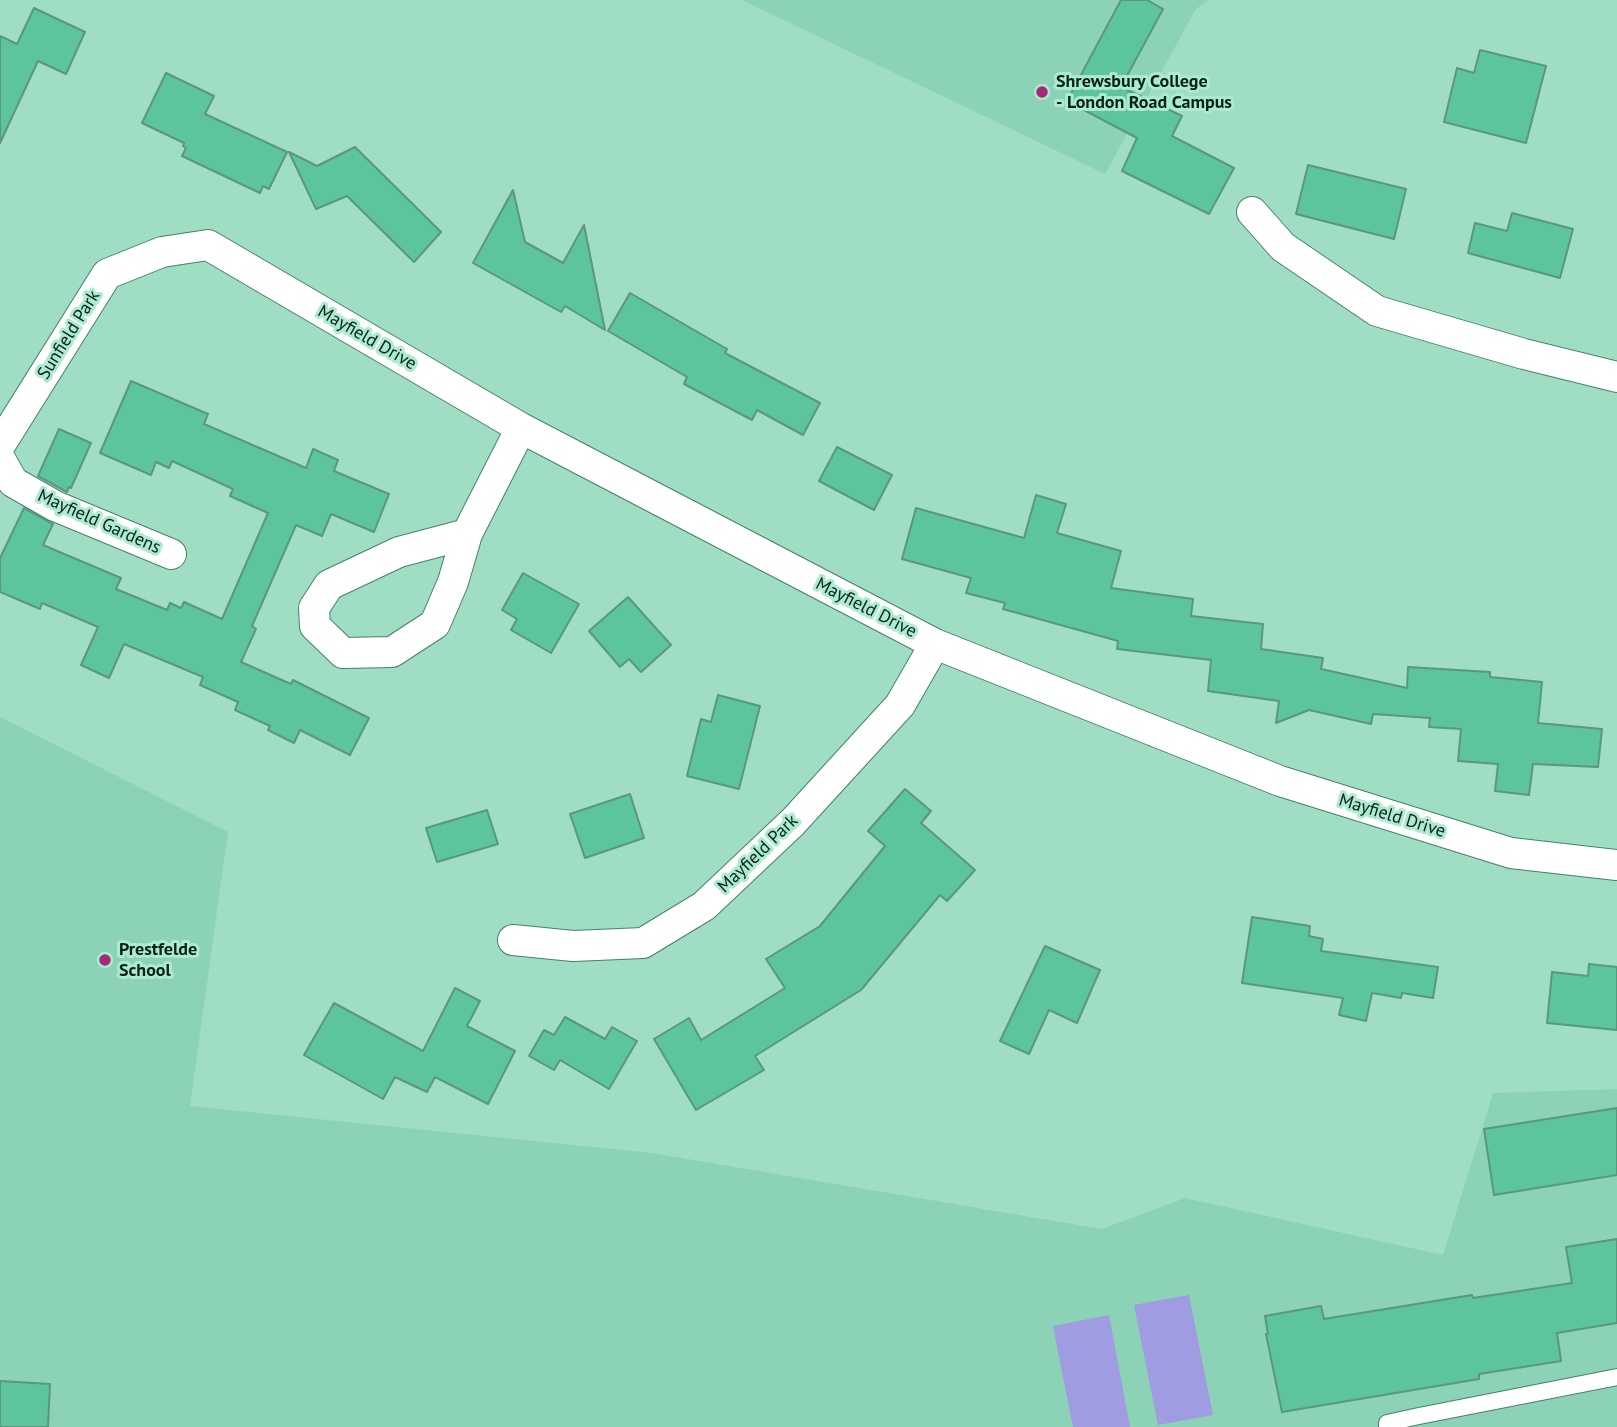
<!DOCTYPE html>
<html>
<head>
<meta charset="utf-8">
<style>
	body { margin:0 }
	canvas { display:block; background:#a0dec3 }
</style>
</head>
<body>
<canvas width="1617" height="1427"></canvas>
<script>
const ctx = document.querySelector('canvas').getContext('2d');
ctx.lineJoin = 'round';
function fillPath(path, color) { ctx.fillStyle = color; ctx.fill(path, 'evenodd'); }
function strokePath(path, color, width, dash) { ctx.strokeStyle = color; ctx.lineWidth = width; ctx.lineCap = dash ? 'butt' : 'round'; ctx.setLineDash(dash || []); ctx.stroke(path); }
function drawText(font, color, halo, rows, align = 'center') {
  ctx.font = font + ' "PT Sans",sans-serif'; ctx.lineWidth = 6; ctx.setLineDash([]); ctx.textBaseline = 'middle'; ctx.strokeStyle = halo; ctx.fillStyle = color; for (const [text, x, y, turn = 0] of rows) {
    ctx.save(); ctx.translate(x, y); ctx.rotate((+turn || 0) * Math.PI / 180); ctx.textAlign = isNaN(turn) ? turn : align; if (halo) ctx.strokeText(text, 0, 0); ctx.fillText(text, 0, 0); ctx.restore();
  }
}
const built = new Path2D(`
	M 742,0 L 1209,0 L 1196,9 L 1105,174 Z
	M 0,717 L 228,832 L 190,1106 L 652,1153 L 1102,1229 L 1185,1198 L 1443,1255 L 1493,1093 L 1617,1089 L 1617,1427 L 0,1427 Z`);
const green = new Path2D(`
	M 1189,1295 L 1213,1415 L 1158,1425 L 1134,1305 Z
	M 1109,1315 L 1130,1427 L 1073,1427 L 1053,1326 Z`);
const building = new Path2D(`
	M 1121,0 L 1147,0 L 1163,9 L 1121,87 L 1182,116 L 1172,136 L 1234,168 L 1209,214 L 1122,171 L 1137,138 L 1067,101 Z
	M 34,8 L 85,32 L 66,74 L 38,61 L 0,143 L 0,36 L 17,44 Z
	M 1480,50 L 1546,66 L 1526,143 L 1444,122 L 1457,68 L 1474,73 Z
	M 166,73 L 214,96 L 205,114 L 287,152 L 269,189 L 263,186 L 260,193 L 182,156 L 186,148 L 183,146 L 184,143 L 142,123 Z
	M 355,147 L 441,232 L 414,262 L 347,196 L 316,209 L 289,152 L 317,166 Z
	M 1308,165 L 1406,189 L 1394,239 L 1296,214 Z
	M 513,190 L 525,242 L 563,263 L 584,225 L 605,330 L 565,306 L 561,312 L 473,263 Z
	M 1512,213 L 1573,229 L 1560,278 L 1468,253 L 1475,223 L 1507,231 Z
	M 630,293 L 727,349 L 725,353 L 820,403 L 803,435 L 757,410 L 752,420 L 684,384 L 687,377 L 608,331 Z
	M 131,381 L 208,414 L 204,424 L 306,468 L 313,449 L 338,460 L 334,471 L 389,494 L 374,532 L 331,514 L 322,536 L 296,525 L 252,626 L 256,629 L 241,662 L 291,684 L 293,680 L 369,718 L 350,755 L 300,730 L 294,743 L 268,730 L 270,726 L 235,710 L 238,702 L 200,685 L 203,677 L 124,644 L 109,678 L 81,665 L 98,627 L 42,603 L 40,609 L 0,592 L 0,558 L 24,508 L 53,524 L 43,545 L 121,578 L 116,589 L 167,610 L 170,603 L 181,608 L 184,602 L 222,619 L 268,513 L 230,496 L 233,489 L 172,461 L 169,468 L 156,462 L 151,475 L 100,453 Z
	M 59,429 L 91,443 L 71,488 L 69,487 L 67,492 L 38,476 Z
	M 837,447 L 892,475 L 874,510 L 819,481 Z
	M 1036,495 L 1066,504 L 1057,533 L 1121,551 L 1111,588 L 1193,599 L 1191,616 L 1263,624 L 1261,649 L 1323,658 L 1321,669 L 1407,688 L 1408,667 L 1490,672 L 1490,677 L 1542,682 L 1538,723 L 1602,729 L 1598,767 L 1533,764 L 1529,795 L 1495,791 L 1498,764 L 1458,761 L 1461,729 L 1429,727 L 1430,718 L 1373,714 L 1371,724 L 1309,710 L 1276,723 L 1279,701 L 1208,691 L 1211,660 L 1117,649 L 1118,641 L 1003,609 L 1005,603 L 966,593 L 971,578 L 902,559 L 916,508 L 1024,538 Z
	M 523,573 L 579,604 L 551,653 L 511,630 L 517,619 L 502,610 Z
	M 628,597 L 671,645 L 641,672 L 629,659 L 620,667 L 589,631 Z
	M 718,695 L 760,706 L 739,789 L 687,776 L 701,719 L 711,722 Z
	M 905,789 L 931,811 L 921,823 L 975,870 L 947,901 L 940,895 L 861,990 L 755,1056 L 764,1070 L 696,1110 L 654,1039 L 689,1018 L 701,1040 L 785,988 L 766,959 L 820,926 L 885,846 L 868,831 Z
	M 630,794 L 644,838 L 585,858 L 570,814 Z
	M 487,810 L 498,844 L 437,862 L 426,828 Z
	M 1252,917 L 1310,926 L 1309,936 L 1323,939 L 1321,951 L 1438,967 L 1433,998 L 1402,993 L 1401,998 L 1372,993 L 1366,1021 L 1339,1015 L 1343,998 L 1242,983 Z
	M 1045,946 L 1100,970 L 1077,1023 L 1049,1010 L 1029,1054 L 1000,1041 Z
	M 1589,964 L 1617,967 L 1617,1030 L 1547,1023 L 1552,972 L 1588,976 Z
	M 455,988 L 480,1001 L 467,1026 L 515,1051 L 488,1104 L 435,1077 L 427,1092 L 395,1077 L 383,1099 L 304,1055 L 334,1003 L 423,1051 Z
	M 565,1017 L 605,1039 L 612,1027 L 637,1041 L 609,1089 L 560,1060 L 554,1070 L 529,1056 L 544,1030 L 554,1035 Z
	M 1617,1108 L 1617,1175 L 1494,1195 L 1484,1129 Z
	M 1617,1239 L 1617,1323 L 1557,1333 L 1561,1361 L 1479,1374 L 1479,1379 L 1282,1412 L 1266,1334 L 1268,1334 L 1265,1316 L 1321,1306 L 1324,1319 L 1472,1295 L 1473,1298 L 1572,1283 L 1566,1247 Z
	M 0,1381 L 50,1384 L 48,1427 L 0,1427 Z`);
const service = new Path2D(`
	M 1387,1427 L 1387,1423 L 1419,1416 L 1617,1377`);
const minor = new Path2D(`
	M 1252,212 L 1283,247 L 1377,311 L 1524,354 L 1617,377
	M 0,445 L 107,274 L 162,252 L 208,245 L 521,428 L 935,644 L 1280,781 L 1511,853 L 1617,865
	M 0,459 L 13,482 L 55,506 L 171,554
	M 467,534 L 399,552 L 329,585 L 314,608 L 315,626 L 343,653 L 392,652 L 435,624 L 453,582 L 467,534 L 521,428
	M 513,940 L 573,946 L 643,943 L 704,906 L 793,822 L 900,705 L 935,644`);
const markers = [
	[1042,92,7,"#a72878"],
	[105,960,7,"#a72878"]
];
const poiNames = [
	["Shrewsbury College",1056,82],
	["- London Road Campus",1056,103],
	["Prestfelde",119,950],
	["School",119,971]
];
const streetNames = [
	["Sunfield Park",69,335,-58],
	["Mayfield Drive",367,338,30],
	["Mayfield Gardens",99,522,24],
	["Mayfield Drive",866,608,27],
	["Mayfield Drive",1392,816,17],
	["Mayfield Park",758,854,-44]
];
fillPath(built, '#8cd2b6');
fillPath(green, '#a09ce1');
fillPath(building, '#5cc59e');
strokePath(building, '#5b977f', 2);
strokePath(service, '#46816a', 18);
strokePath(minor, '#46816a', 32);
strokePath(service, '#fff', 16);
strokePath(minor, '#fff', 30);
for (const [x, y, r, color] of markers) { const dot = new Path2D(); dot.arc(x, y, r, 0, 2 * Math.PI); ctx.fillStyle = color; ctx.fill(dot); strokePath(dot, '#adebd0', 2.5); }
drawText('bold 18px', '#09231a', '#adebd0', poiNames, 'left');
drawText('18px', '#09231a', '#adebd0', streetNames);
</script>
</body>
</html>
